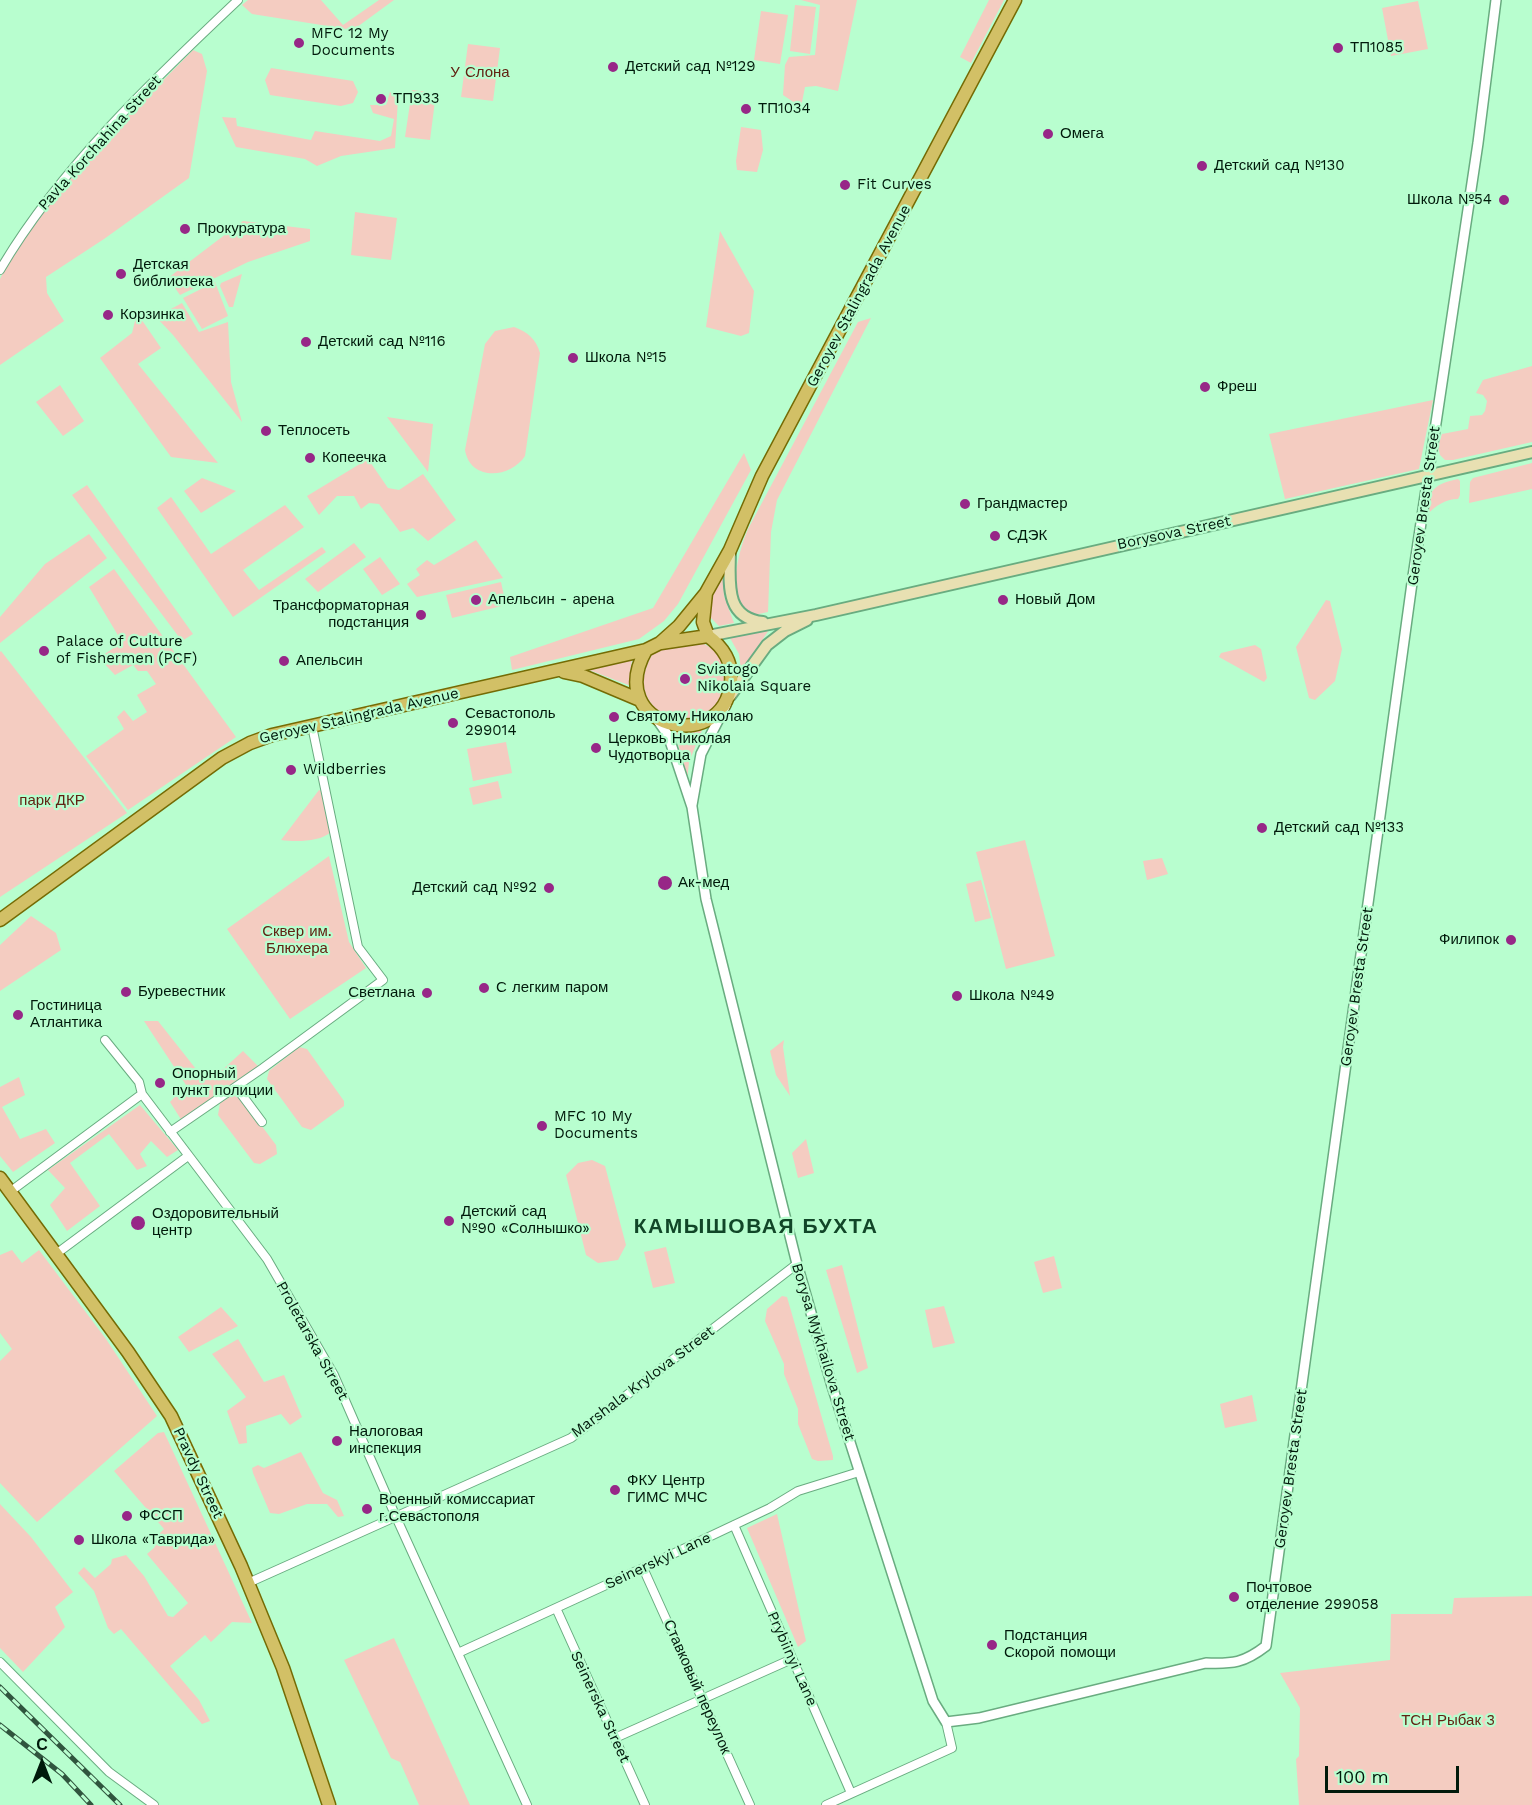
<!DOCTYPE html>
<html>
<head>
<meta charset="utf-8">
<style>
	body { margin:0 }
	#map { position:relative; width:1532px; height:1805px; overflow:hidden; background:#b8fecf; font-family:"Work Sans",sans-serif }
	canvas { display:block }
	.north { position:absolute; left:12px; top:1733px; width:60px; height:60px; -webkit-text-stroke:4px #b8fecf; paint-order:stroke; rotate:0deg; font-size:16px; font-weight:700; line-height:24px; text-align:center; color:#001a0b }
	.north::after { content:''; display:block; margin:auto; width:21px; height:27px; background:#001a0b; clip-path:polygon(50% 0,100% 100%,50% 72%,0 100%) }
	.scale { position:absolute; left:1325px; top:1766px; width:134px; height:27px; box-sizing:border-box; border:3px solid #001a0b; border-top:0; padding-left:8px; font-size:18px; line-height:21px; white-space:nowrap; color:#001a0b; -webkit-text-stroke:4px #b8fecf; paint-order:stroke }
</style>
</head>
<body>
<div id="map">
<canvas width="1532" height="1805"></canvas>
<div class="north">С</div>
<div class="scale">100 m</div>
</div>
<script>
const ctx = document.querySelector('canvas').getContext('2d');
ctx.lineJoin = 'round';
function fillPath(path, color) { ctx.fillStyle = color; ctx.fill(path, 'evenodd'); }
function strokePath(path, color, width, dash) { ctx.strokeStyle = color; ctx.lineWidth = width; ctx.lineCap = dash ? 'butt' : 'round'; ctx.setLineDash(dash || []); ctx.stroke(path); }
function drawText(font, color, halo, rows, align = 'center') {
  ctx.font = font + ' "Work Sans",sans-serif'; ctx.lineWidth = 4.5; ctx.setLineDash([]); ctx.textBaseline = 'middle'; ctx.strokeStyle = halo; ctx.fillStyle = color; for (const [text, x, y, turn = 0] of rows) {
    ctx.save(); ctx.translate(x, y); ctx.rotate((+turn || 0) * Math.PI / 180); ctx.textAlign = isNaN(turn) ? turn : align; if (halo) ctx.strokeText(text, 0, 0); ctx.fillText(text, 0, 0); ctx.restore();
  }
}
const green = new Path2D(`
	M 248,0 L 321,0 L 343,25 L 379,0 L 394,0 L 353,30 L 252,14 L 242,5 Z
	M 801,0 L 857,0 L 838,91 L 816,86 L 805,87 L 801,107 L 783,95 L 785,65 L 789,57 L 815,55 L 820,5 Z
	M 989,0 L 1004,0 L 971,63 L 960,57 Z
	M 1418,1 L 1428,49 L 1391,56 L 1382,8 Z
	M 795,5 L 816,7 L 810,54 L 790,51 Z
	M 761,11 L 788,15 L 780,64 L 754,60 Z
	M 468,44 L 500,48 L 493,101 L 461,97 Z
	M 193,50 L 202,54 L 207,71 L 189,178 L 104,239 L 46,277 L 47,293 L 64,321 L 0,365 L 0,279 L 7,264 L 38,215 L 130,114 Z
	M 271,68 L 353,81 L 358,92 L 353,103 L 341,106 L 270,95 L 265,80 Z
	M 412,90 L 436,93 L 430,140 L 405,137 Z
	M 390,92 L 398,99 L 395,148 L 341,156 L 317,166 L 305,159 L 236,147 L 222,117 L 236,118 L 237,126 L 311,140 L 315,131 L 380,141 L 391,136 L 394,119 L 373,113 L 370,105 L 386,105 Z
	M 741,127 L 761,130 L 763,150 L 757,172 L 737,170 L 736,161 Z
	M 355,212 L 397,218 L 391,260 L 351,255 Z
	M 243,221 L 310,229 L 310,241 L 248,262 L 180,295 L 168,278 Z
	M 720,231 L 754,291 L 749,333 L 741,336 L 706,327 Z
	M 242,274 L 233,307 L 229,307 L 220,286 L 221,283 Z
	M 215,282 L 228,316 L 202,329 L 183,298 Z
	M 182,303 L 199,332 L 228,322 L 231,382 L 242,422 L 173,335 L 156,317 Z
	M 137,313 L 161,348 L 138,364 L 218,463 L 171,457 L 100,358 L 132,333 Z
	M 871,318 L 777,500 L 771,532 L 768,612 L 754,615 C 751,613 745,610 742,607 C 728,589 740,547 748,529 L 858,322 Z
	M 514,327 C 528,332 536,339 540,353 L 525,456 C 510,479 470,481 465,450 L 485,344 L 495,331 Z
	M 1532,366 L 1532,442 L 1453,460 L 1445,460 L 1440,455 L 1438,447 L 1442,434 L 1468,429 L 1470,416 L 1482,415 L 1485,411 L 1487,401 L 1483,395 L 1476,393 L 1483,380 Z
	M 60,385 L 84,421 L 63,436 L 36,402 Z
	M 1433,400 L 1419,469 L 1285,499 L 1269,434 Z
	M 387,417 L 433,424 L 428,472 Z
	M 744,453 L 751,470 L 678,604 L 664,621 L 639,639 L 512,670 L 510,657 L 653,608 Z
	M 368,459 L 388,488 L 399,490 L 423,474 L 456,520 L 428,541 L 413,528 L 400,532 L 379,504 L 369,503 L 361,509 L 354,496 L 337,496 L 319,515 L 307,496 Z
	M 1532,463 L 1532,489 L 1469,503 L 1470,482 L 1473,478 Z
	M 202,478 L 236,491 L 201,513 L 184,491 Z
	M 1458,479 L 1460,481 L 1460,495 L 1458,499 C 1445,499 1435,506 1427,515 C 1428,490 1434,484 1458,479 Z
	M 87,485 L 193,634 L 182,641 L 72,495 Z
	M 171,497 L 211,554 L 285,505 L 304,527 L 243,570 L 259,590 L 322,547 L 326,552 L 233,617 L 157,508 Z
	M 89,534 L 107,558 L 0,643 L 0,617 L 45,564 Z
	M 476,540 L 503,578 L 417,597 L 407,584 L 420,575 L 416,569 L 427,560 L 434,565 Z
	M 354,543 L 366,557 L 318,592 L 305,579 Z
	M 380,557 L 400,584 L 382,595 L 363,569 Z
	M 114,569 L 236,737 L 128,810 L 86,756 L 124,729 L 117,717 L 124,710 L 133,721 L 147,712 L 137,695 L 156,684 L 147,671 L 138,671 L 133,665 L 115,675 L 99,658 L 122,642 L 89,587 Z
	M 723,572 L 724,596 L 734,623 L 719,626 L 710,617 L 712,597 Z
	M 501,582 L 506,605 L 452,618 L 446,595 Z
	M 1326,600 L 1330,601 L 1342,649 L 1335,681 L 1315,700 L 1309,698 L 1296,647 Z
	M 769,630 L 741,671 L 739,654 L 730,638 Z
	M 699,641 L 720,653 C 723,661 727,672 726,680 C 719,739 632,725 645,671 C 647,663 651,656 655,650 Z
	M 1255,645 L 1261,649 L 1267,678 L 1264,682 L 1219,657 L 1221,653 Z
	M 1,651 L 127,813 L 0,897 L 0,652 Z
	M 632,660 L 630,673 L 631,686 L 589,670 Z
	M 702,730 L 689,762 L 687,782 L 675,731 L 688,732 Z
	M 506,742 L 512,773 L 473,781 L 467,749 Z
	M 498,781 L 502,798 L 473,805 L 469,788 Z
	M 319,790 L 321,791 L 331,832 C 320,842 296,842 281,840 Z
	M 1025,840 L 1055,956 L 1006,969 L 976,852 Z
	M 329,856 L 349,942 L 366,968 L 290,1019 L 227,929 Z
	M 1162,858 L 1168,874 L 1147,880 L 1143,861 Z
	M 981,880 L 991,918 L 975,922 L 966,884 Z
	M 31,916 L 56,933 L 61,950 L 0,991 L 0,945 Z
	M 144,1021 L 158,1021 L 196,1069 L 208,1078 L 220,1072 L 243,1051 L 258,1066 L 182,1121 L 170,1102 L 186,1085 Z
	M 784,1040 L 783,1047 L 790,1096 L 776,1075 L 770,1051 Z
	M 299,1047 L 307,1049 L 344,1101 L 344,1106 L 311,1130 L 302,1127 L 267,1079 L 269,1071 Z
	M 19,1077 L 25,1095 L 2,1107 L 20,1139 L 46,1129 L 55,1143 L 13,1172 L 0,1156 L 0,1087 Z
	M 232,1095 L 240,1097 L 276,1145 L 277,1154 L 260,1164 L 254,1163 L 218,1115 L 220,1103 Z
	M 140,1105 L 178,1150 L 167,1157 L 151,1141 L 140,1154 L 147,1166 L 137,1170 L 109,1134 L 70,1163 L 100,1206 L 67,1231 L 50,1205 L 65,1188 L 48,1170 Z
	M 806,1139 L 814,1173 L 798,1178 L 792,1153 Z
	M 592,1160 L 605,1166 L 626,1245 L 618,1260 L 598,1263 L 586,1255 L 566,1175 L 578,1163 Z
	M 666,1247 L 675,1283 L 653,1288 L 644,1252 Z
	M 12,1250 L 22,1263 L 39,1250 L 106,1339 L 157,1416 L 37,1522 L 0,1483 L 0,1361 L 12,1349 L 0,1333 L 0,1255 Z
	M 1054,1256 L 1062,1288 L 1043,1293 L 1034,1262 Z
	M 842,1265 L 868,1368 L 857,1373 L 826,1270 Z
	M 782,1296 L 787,1297 L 833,1456 L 833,1460 L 818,1461 L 812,1459 L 798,1424 L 798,1409 L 784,1374 L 784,1364 L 765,1321 L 767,1309 Z
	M 944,1306 L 955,1343 L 933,1348 L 925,1310 Z
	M 221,1307 L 238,1326 L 189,1352 L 178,1337 Z
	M 238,1339 L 264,1382 L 284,1375 L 302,1417 L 290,1425 L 281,1414 L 246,1426 L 247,1443 L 239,1444 L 227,1411 L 246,1397 L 212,1354 Z
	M 1252,1395 L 1257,1421 L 1225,1428 L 1220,1404 Z
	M 164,1432 L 252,1623 L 232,1622 L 211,1642 L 205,1635 L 170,1666 L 199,1700 L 210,1721 L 202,1724 L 121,1629 L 114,1634 L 108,1628 L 94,1591 L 78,1573 L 84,1567 L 95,1578 L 111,1564 L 112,1559 L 126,1555 L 144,1576 L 168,1616 L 173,1617 L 188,1603 L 147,1554 L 155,1547 L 151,1542 L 164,1529 L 114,1471 L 158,1433 Z
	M 301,1452 L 323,1493 L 337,1500 L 344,1516 L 338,1517 L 327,1504 L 307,1504 L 279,1514 L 270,1513 L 253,1473 L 252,1468 L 258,1465 L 264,1468 Z
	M 0,1504 L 31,1537 L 73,1592 L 55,1607 L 65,1627 L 23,1672 L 0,1648 Z
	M 777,1514 L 806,1641 L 798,1647 L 747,1528 Z
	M 1532,1596 L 1532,1805 L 1299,1805 L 1296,1759 L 1299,1756 L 1300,1708 L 1280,1673 L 1390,1660 L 1391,1614 L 1452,1614 L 1454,1598 Z
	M 394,1638 L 470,1805 L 419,1805 L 400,1762 L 391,1758 L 344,1660 Z`);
const minor = new Path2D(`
	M 0,270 C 59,169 153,80 238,0
	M 105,1040 L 139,1082 L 142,1094 L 267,1259 L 334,1375 L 396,1517 L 527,1805
	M 236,1087 L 262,1122
	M 170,1132 L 263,1068 L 383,980 L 358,947 L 312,726
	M 11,1191 L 142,1094
	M 56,1254 L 188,1156
	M 734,1525 L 851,1793
	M 643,1568 L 750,1805
	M 248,1583 L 571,1438 L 797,1264
	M 556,1608 L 645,1805
	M 458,1653 L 643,1568 L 770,1508 L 798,1491 L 859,1472
	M 0,1662 L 109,1772 L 154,1805
	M 615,1738 L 792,1659
	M 826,1805 L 952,1748 L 946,1722`);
const tertiary = new Path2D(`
	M 656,718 L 668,735 L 692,807 L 706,899 L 797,1264 L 832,1386 L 933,1701 L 946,1722 L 979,1718 L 1206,1663 C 1233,1664 1244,1663 1266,1646 L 1412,583 L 1478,143 L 1496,0
	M 692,805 L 701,754 L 726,705`);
const secondary = new Path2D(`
	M 730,550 C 730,580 723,618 763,622
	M 708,636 L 816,615 L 1532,452
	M 730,696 L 767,645 L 785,631 L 807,620`);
const primary = new Path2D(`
	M 706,593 L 703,622 L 708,636
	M 646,650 C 602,728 723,756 731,683 C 733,662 724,648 708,636 L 661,643
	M 564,672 L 583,676 L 640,700
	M 0,920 L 222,758 L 250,743 L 272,735 L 611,658 L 646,650 L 660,643 L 679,626 L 706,593 L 730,550 L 762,476 L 1015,0
	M 0,1178 L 128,1352 L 171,1416 L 241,1566 L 283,1668 L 329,1805`);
const rail = new Path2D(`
	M 0,1687 L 120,1805
	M 0,1725 L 62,1774 L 91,1805`);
const markers = [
	[299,43,6,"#972787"],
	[1338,48,6,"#972787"],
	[613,67,6,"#972787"],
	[381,99,6,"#972787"],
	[746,109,6,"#972787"],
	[1048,134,6,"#972787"],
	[1202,166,6,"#972787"],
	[845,185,6,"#972787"],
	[1504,200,6,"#972787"],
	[185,229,6,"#972787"],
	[121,274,6,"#972787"],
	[108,315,6,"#972787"],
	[306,342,6,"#972787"],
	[573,358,6,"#972787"],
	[1205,387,6,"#972787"],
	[266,431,6,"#972787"],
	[310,458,6,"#972787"],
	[965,504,6,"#972787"],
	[995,536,6,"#972787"],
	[476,600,6,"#972787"],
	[1003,600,6,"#972787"],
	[421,615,6,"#972787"],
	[44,651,6,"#972787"],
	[284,661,6,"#972787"],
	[685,679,6,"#972787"],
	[614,717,6,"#972787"],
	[453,723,6,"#972787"],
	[596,748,6,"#972787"],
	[291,770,6,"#972787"],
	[1262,828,6,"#972787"],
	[665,883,8,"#972787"],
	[549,888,6,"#972787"],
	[1511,940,6,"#972787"],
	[484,988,6,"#972787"],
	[126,992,6,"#972787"],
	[427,993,6,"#972787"],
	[957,996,6,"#972787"],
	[18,1015,6,"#972787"],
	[160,1083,6,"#972787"],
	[542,1126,6,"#972787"],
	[449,1221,6,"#972787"],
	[138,1223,8,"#972787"],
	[337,1441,6,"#972787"],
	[615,1490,6,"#972787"],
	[367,1509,6,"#972787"],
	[127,1516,6,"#972787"],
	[79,1540,6,"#972787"],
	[1234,1597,6,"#972787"],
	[992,1645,6,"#972787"]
];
const poiNames = [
	["MFC 12 My",311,34],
	["Documents",311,51],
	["ТП1085",1350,48],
	["Детский сад №129",625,67],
	["ТП933",393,99],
	["ТП1034",758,109],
	["Омега",1060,134],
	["Детский сад №130",1214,166],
	["Fit Curves",857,185],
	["Школа №54",1492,200,"right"],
	["Прокуратура",197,229],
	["Детская",133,265],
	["библиотека",133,282],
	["Корзинка",120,315],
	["Детский сад №116",318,342],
	["Школа №15",585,358],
	["Фреш",1217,387],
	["Теплосеть",278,431],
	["Копеечка",322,458],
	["Грандмастер",977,504],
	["СДЭК",1007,536],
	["Апельсин - арена",488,600],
	["Новый Дом",1015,600],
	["Трансформаторная",409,606,"right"],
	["подстанция",409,623,"right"],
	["Palace of Culture",56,642],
	["of Fishermen (PCF)",56,659],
	["Апельсин",296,661],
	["Sviatogo",697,670],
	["Nikolaia Square",697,687],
	["Севастополь",465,714],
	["299014",465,731],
	["Святому Николаю",626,717],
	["Церковь Николая",608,739],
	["Чудотворца",608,756],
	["Wildberries",303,770],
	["Детский сад №133",1274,828],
	["Ак-мед",678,883],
	["Детский сад №92",537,888,"right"],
	["Филипок",1499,940,"right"],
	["С легким паром",496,988],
	["Буревестник",138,992],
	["Светлана",415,993,"right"],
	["Школа №49",969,996],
	["Гостиница",30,1006],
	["Атлантика",30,1023],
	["Опорный",172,1074],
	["пункт полиции",172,1091],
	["MFC 10 My",554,1117],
	["Documents",554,1134],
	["Детский сад",461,1212],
	["№90 «Солнышко»",461,1229],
	["Оздоровительный",152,1214],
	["центр",152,1231],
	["Налоговая",349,1432],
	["инспекция",349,1449],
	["ФКУ Центр",627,1481],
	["ГИМС МЧС",627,1498],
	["Военный комиссариат",379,1500],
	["г.Севастополя",379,1517],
	["ФССП",139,1516],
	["Школа «Таврида»",91,1540],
	["Почтовое",1246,1588],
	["отделение 299058",1246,1605],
	["Подстанция",1004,1636],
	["Скорой помощи",1004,1653]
];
const parkNames = [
	["У Слона",480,73],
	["парк ДКР",52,801],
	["Сквер им.",297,932],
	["Блюхера",297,949],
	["ТСН Рыбак 3",1448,1721]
];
const streetNames = [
	["Pavla Korchahina Street",100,143,-48],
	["Geroyev Stalingrada Avenue",859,296,-62],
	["Geroyev Bresta Street",1424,506,-82],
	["Borysova Street",1174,533,-12],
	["Geroyev Stalingrada Avenue",359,716,-13],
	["Geroyev Bresta Street",1357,987,-82],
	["Proletarska Street",312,1341,61],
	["Borysa Mykhailova Street",823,1352,73],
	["Marshala Krylova Street",643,1382,-37],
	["Geroyev Bresta Street",1291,1469,-82],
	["Pravdy Street",198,1473,65],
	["Seinerskyi Lane",658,1561,-25],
	["Prybiinyi Lane",792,1659,66],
	["Ставковый переулок",697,1687,66],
	["Seinerska Street",600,1707,65]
];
const districtNames = [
	["КАМЫШОВАЯ БУХТА",756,1227]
];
fillPath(green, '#f4ccc1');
strokePath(minor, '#69ac80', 10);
strokePath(tertiary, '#69ac80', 12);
strokePath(secondary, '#69ac80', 14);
strokePath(primary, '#756b04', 15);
strokePath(minor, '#fff', 8);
strokePath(tertiary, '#fff', 9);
strokePath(secondary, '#e8e0b2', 10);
strokePath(primary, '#d2c066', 12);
strokePath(rail, '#30553e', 5);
strokePath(rail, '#b8fecf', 3, [9]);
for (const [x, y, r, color] of markers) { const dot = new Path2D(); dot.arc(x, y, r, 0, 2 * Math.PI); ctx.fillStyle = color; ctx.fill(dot); strokePath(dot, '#b8fecf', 2); }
drawText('15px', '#001a0b', '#b8fecf', poiNames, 'left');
drawText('15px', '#612213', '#b8fecf', parkNames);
drawText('15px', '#001a0b', '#b8fecf', streetNames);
ctx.letterSpacing = '1.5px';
drawText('bold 21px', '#114628', '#b8fecf', districtNames);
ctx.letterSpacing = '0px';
</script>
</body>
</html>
